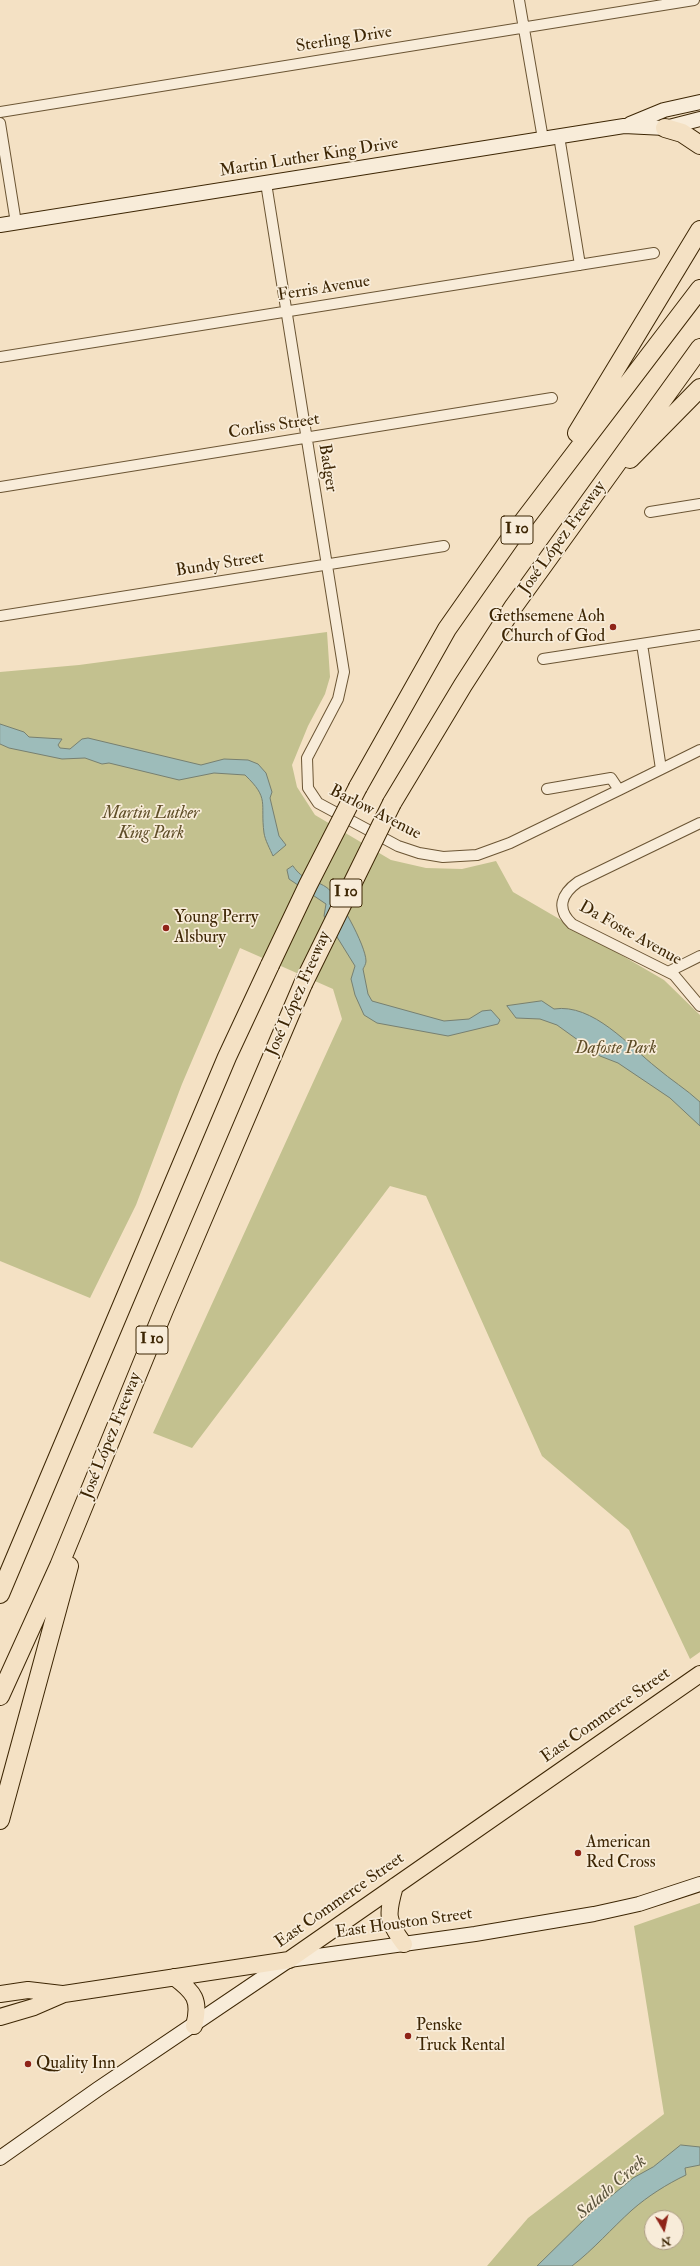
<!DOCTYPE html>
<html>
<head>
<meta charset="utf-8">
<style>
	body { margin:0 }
	#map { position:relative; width:700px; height:2266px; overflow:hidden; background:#f4e1c4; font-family:"IM FELL Double Pica",serif }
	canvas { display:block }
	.north { position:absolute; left:644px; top:2210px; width:40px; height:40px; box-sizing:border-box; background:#f8ecd9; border:1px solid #ad9d84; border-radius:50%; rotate:171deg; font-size:11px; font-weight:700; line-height:16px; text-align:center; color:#3d2604 }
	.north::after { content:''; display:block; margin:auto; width:14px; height:18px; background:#8f2418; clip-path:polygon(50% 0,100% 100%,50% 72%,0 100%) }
</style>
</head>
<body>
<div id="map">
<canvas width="700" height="2266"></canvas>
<div class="north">N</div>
</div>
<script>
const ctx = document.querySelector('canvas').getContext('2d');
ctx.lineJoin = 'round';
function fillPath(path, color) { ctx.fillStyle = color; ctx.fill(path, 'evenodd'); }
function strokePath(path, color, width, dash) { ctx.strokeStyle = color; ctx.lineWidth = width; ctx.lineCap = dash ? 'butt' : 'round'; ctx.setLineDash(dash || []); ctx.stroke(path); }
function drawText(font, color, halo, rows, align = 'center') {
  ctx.font = font + ' "IM FELL Double Pica",serif'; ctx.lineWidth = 3.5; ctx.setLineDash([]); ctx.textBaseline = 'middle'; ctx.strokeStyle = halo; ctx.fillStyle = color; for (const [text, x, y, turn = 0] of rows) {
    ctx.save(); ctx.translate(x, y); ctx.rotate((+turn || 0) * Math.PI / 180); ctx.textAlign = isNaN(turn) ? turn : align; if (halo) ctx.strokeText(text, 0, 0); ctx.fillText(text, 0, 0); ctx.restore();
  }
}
const green = new Path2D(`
	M 327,632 L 330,677 L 325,694 L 308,726 L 292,765 L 297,787 L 315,815 L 391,860 L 426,868 L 462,869 L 496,861 L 513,892 L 664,980 L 700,1015 L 700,1652 L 690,1659 L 629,1530 L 542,1456 L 426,1196 L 390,1186 L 192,1448 L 153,1433 L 342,1019 L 333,989 L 240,948 L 182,1084 L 136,1205 L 90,1298 L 0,1261 L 0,672 L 79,665 Z
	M 700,1903 L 700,2266 L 487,2266 L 528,2218 L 664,2114 L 634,1926 ZM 652,2218 L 676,2218 L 676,2242 L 652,2242 Z`);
const water = new Path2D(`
	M 0,724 L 24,732 L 29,737 L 62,739 L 58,745 L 60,748 L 70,749 L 82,739 L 88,738 L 201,765 L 224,759 L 248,760 L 258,764 L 266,773 L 272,792 L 270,798 L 279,836 L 286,845 L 273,856 C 270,849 265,840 264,833 C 260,802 270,799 245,775 L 214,773 L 179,780 L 109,763 L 102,764 L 85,758 L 62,759 L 9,748 L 0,744 Z
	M 293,866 C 304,882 312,878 326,887 C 338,894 366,946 366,961 C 366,964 364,967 363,969 L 368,994 L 372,1001 L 444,1021 L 469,1019 L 482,1011 L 491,1010 L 500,1020 L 498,1024 L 448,1036 L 377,1023 L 364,1015 L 355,995 L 351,979 L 355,966 L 324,916 L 326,904 L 289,879 L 287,870 Z
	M 542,1001 L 554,1009 C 593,1003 629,1046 657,1068 C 671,1080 686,1089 700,1102 L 700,1126 L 670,1098 L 618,1063 L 600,1056 L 557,1025 L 540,1019 L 516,1018 L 507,1006 Z
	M 681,2145 L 700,2147 L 700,2165 L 685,2168 L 686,2175 C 667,2184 648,2196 632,2210 C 611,2229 594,2249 572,2266 L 537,2266 L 592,2212 L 633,2178 L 653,2167 Z`);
const street = new Path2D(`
	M 519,0 L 543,139
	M 0,112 L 694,0
	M 0,123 L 16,223
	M 559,136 L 580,265
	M 266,183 L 344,672 L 338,699 L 307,758 L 308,788 L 318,803 L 398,846 L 419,853 L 443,857 L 477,855 L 510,843 L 619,790 L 611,778 L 547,789
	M 0,357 L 654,253
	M 0,487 L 552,398
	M 650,512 L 700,504
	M 0,616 L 444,546
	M 642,644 L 661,769
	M 543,659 L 700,635
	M 619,790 L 700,750
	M 700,823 L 578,882 C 561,894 556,909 572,924 L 674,975 L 700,1006
	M 668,972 L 700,956`);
const secondary = new Path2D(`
	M 630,124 L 664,110 L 700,102
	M 0,225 L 624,126 L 665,128 L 700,119
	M 0,2158 L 98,2089 L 289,1960 L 475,1934 L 594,1914 L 639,1904 L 700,1884`);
const primary = new Path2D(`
	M 395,1886 C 387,1914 386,1920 404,1944
	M 174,1977 C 194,1992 201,2000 194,2026
	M 0,1994 L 28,1990 L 62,1994
	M 0,2017 L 34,2007 L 64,1994 L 289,1960 L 700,1674`);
const highway = new Path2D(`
	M 665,128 L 682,133 L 700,145
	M 577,433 L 700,230
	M 630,459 L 700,388
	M 358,787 L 447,629 L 515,532 L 700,289
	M 392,803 L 463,685 L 514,606 L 700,348
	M 0,1594 L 227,1057 L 270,965
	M 0,1696 L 59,1566 L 164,1310 L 303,984
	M 0,1820 L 69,1566`);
const highwayBridge = new Path2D(`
	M 270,965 L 308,885 L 358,787
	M 303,984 L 392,803`);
const markers = [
	[613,627,4,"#8f2418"],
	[166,928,4,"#8f2418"],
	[578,1853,4,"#8f2418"],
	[408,2036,4,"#8f2418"],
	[28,2064,4,"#8f2418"]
];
const shields = [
	[517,530,32],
	[346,893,32],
	[152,1340,32]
];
const shieldNames = [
	["I 10",517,530],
	["I 10",346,893],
	["I 10",152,1340]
];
const streetNames = [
	["Sterling Drive",344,40,-9],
	["Martin Luther King Drive",309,158,-9],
	["Ferris Avenue",324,289,-9],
	["Corliss Street",274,427,-9],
	["Badger",327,468,81],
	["José López Freeway",563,538,-54],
	["Bundy Street",220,565,-9],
	["Barlow Avenue",375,813,27],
	["Da Foste Avenue",630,934,29],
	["José López Freeway",299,994,-66],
	["José López Freeway",112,1436,-68],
	["East Commerce Street",606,1716,-35],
	["East Commerce Street",340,1901,-35],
	["East Houston Street",404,1924,-8]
];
const poiNames = [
	["Gethsemene Aoh",605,617,"right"],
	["Church of God",605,637,"right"],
	["Young Perry",174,918],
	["Alsbury",174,938],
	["American",586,1843],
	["Red Cross",586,1863],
	["Penske",416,2026],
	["Truck Rental",416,2046],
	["Quality Inn",36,2064]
];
const parkNames = [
	["Martin Luther",151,814],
	["King Park",151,834],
	["Dafoste Park",616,1049]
];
const waterNames = [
	["Salado Creek",612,2188,-41]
];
fillPath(green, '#c3c18f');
fillPath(water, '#9dbcba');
strokePath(water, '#778071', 1);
strokePath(street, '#6b5534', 12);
strokePath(secondary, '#3d2604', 16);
strokePath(primary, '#3d2604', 18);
strokePath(highway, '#3d2604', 20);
strokePath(street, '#f8ecd9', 10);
strokePath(secondary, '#f8ecd9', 14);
strokePath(primary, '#f4e1c4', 16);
strokePath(highway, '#f4e1c4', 18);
strokePath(highwayBridge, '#3d2604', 20, []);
strokePath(highwayBridge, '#f4e1c4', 18);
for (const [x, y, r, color] of markers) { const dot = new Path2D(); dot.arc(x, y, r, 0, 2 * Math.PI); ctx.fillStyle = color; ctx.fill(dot); strokePath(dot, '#f8ecd9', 1.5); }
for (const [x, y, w] of shields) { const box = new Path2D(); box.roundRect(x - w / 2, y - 14, w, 28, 3); ctx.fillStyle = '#f8ecd9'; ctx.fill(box); strokePath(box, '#3d2604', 1); }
drawText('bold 16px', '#3d2604', null, shieldNames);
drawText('17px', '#3d2604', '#f8ecd9', streetNames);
drawText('17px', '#3d2604', '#f8ecd9', poiNames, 'left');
drawText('italic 17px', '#5e4d27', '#f8ecd9', parkNames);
drawText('italic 18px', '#5a533b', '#f8ecd9', waterNames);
</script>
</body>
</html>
